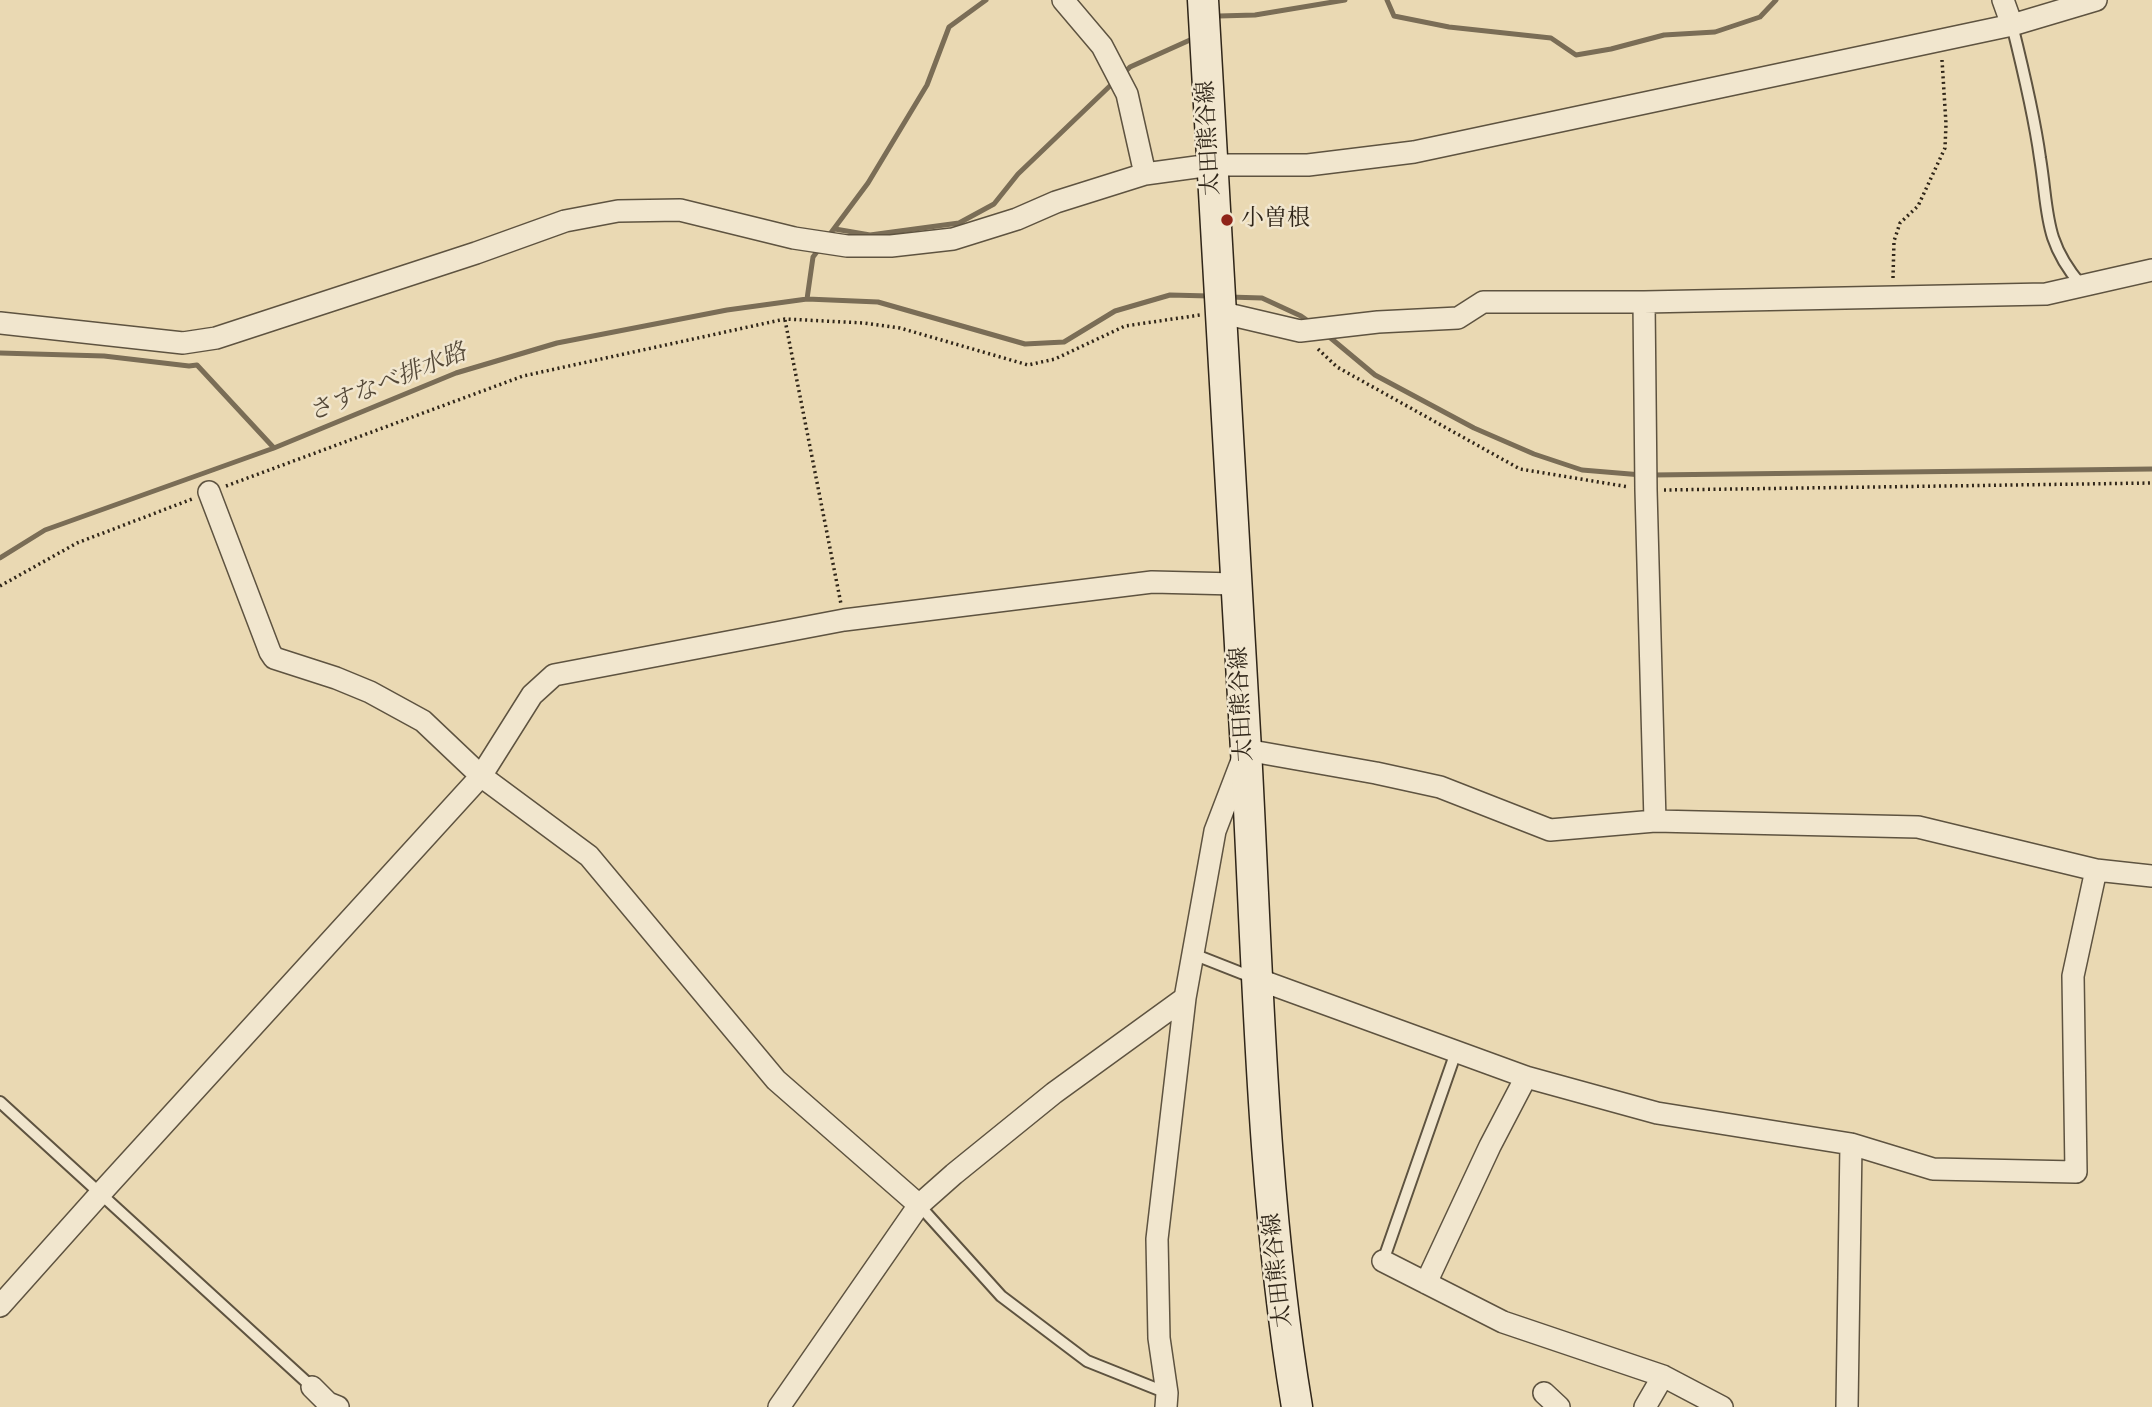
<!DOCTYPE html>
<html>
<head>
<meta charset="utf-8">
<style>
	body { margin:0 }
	canvas { display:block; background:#ead9b3 }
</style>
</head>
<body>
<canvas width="2152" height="1407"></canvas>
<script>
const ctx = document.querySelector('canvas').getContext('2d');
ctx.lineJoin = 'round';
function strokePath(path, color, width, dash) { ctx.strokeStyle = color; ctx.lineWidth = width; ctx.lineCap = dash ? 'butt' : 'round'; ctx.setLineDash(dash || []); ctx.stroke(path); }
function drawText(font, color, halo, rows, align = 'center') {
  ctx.font = font + ' "IM FELL Double Pica","Noto Serif JP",serif'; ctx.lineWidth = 5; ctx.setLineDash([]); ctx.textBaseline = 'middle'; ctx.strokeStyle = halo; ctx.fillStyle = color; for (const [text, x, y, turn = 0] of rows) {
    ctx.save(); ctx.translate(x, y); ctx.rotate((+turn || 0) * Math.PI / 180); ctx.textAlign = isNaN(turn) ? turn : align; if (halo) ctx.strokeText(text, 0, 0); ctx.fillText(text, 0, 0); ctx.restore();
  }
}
const stream = new Path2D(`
	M 1387,0 L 1394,16 L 1449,27 L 1551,38 L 1576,55 L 1611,49 L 1664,35 L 1715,32 L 1760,17 L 1776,0
	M 1219,16 L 1255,15 L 1345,0
	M 1123,74 L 1130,67 L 1190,40
	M 835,229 L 870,235 L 959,223 L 994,204 L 1018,174 L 1113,83
	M 827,238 L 868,183 L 927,85 L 949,27 L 986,0
	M 1229,297 L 1262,298 L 1301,316 L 1311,323
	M 807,299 L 813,257 L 819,249
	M 1327,335 L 1375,375 L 1474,428 L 1534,454 L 1582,470 L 1642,475
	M 0,353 L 104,356 L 189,366 L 197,365 L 274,448
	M 1652,475 L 2152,469
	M 0,558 L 45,530 L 274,448 L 456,373 L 557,343 L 727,310 L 807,299 L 878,302 L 1025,344 L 1064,342 L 1115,311 L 1170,295 L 1209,296`);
const path = new Path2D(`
	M 1893,278 L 1894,241 L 1900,223 L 1918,206 L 1945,148 L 1946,124 L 1942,60
	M 785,320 L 841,604
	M 1318,349 L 1337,367 L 1520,469 L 1629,487
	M 226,486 L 523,376 L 785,319 L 864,323 L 900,328 L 1028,365 L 1055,359 L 1125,326 L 1200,315
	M 1664,490 L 2152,483
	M 0,586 L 77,543 L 192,499`);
const service = new Path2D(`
	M 2012,25 C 2023,69 2034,114 2040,158 C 2049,213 2043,240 2081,285
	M 1193,954 L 1254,978
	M 0,1102 L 312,1387
	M 919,1205 L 1001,1296 L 1087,1361 L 1167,1393
	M 1383,1261 L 1456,1052`);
const minor = new Path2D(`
	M 1063,0 L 1102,46 L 1127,94 L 1145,174
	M 2003,0 L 2012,25
	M 1644,302 L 1646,490 L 1655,821
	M 1219,312 L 1300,331 L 1378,322 L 1458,318 L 1483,302 L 1644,302 L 2046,294 L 2152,270
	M 0,323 L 183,343 L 216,338 L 476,253 L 565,221 L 618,211 L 680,210 L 794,238 L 847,246 L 891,246 L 953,239 L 1017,219 L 1056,202 L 1145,174 L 1211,165 L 1308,165 L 1414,152 L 2012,25 L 2096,0
	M 209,492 L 270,652 L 274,658 L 336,678 L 370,692 L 423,721 L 481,776 L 589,856 L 776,1080 L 919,1205
	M 1257,979 L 1526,1077 L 1657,1113 L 1851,1144 L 1933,1169 L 2076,1172 L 2073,976 L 2096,870
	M 1383,1261 L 1503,1322 L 1663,1376 L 1722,1407
	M 1426,1283 L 1490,1146 L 1526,1077
	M 0,1306 L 100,1194 L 481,776 L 532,695 L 554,675 L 844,620 L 1152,582 L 1236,584
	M 312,1387 L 328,1403 L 338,1407
	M 1544,1393 L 1559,1407
	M 779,1407 L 919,1205 L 954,1174 L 1054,1093 L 1185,998
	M 1166,1407 L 1167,1393 L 1159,1338 L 1157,1239 L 1185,998 L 1215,831 L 1246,750 L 1376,773 L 1440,787 L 1550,830 L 1655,821 L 1918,827 L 2096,870 L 2152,876
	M 1645,1407 L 1663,1376
	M 1847,1407 L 1851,1144`);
const secondary = new Path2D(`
	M 1203,0 C 1216,250 1233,500 1246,750 C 1258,969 1261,1190 1297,1407`);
const markers = [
	[1227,220,7,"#8f2418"]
];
const streetNames = [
	["太田熊谷線",1210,138,-93],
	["太田熊谷線",1243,704,-93],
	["太田熊谷線",1279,1270,-96]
];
const poiNames = [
	["小曽根",1241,220]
];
const waterNames = [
	["さすなべ排水路",388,384,-22]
];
strokePath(stream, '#7a6d56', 5);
strokePath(service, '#5e5340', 14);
strokePath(minor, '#5e5340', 24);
strokePath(secondary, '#302619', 33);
strokePath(path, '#302619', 3.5, [2, 3.5]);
strokePath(service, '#f1e6ce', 10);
strokePath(minor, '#f1e6ce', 21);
strokePath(secondary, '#f1e6ce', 30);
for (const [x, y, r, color] of markers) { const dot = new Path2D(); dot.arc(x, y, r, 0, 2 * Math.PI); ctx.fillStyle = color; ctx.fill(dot); strokePath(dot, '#f1e6ce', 2.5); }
drawText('23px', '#302619', '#f1e6ce', streetNames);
drawText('23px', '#302619', '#f1e6ce', poiNames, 'left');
drawText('italic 24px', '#554938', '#f1e6ce', waterNames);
</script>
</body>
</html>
